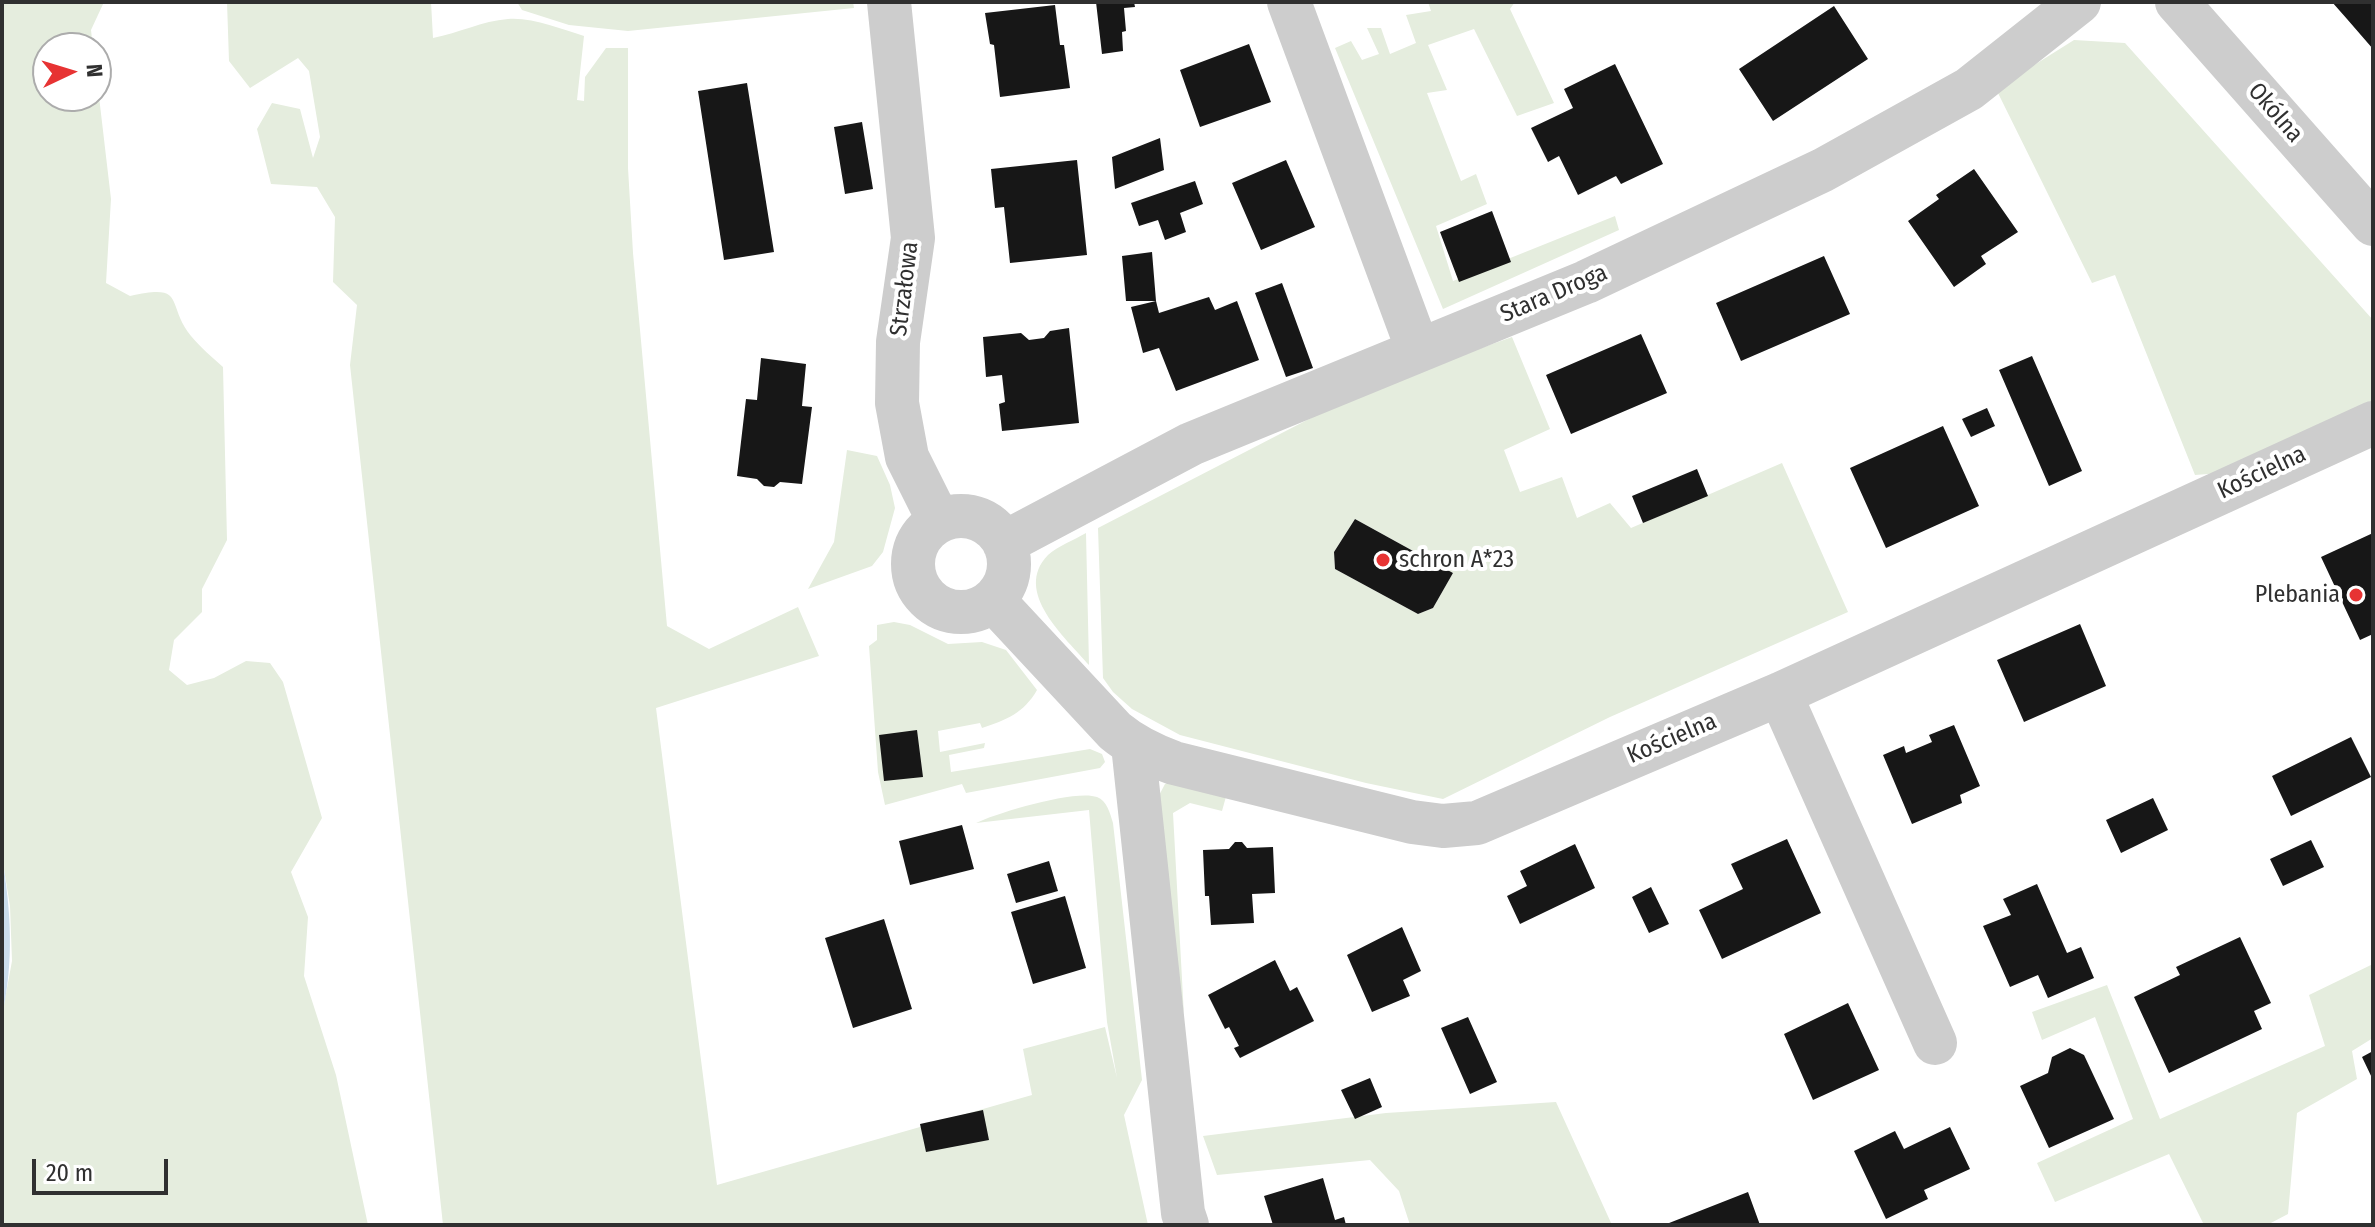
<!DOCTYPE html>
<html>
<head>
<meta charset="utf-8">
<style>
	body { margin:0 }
	#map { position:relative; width:2375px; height:1227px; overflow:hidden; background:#fff; font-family:"Fira Sans Condensed",sans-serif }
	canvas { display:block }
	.frame { position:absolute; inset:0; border:4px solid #303030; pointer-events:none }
	.north { position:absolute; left:32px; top:32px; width:80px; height:80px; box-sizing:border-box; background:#fff; border:2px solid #acacac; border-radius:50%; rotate:86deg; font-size:22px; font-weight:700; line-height:32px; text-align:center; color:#303030 }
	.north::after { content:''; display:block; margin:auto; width:28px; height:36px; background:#e73333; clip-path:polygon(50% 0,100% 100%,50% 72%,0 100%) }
	.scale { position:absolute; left:32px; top:1159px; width:136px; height:36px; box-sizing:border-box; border:4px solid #303030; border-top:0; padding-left:10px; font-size:24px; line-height:28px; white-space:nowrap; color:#303030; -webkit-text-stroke:6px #fff; paint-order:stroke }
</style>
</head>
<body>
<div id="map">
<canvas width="2375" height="1227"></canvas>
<div class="frame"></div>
<div class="north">N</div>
<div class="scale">20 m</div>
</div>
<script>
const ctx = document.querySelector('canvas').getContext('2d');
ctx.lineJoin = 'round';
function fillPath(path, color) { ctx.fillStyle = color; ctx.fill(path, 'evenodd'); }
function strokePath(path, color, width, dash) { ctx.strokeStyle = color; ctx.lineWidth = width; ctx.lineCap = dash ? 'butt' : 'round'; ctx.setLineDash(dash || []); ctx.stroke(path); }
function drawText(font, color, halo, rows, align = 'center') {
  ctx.font = font + ' "Fira Sans Condensed",sans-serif'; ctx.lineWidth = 8; ctx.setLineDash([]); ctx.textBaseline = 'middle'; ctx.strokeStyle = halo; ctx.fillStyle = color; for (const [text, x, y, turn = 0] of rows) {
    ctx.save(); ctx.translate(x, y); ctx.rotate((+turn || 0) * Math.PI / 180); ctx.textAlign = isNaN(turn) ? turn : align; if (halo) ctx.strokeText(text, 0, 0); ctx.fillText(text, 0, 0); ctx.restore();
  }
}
const green = new Path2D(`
	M 2,2 L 104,2 L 91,30 L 93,48 L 48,48 L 48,96 L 96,96 L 96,71 L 111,199 L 106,283 L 130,296 C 188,283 165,304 191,336 C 200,347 212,357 223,367 L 227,540 L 202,589 L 202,612 L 174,640 L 169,670 L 187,685 L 214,678 L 246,661 L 270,663 L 283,682 L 322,818 L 291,872 L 308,917 L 304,976 L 336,1075 L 368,1225 L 2,1225 L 2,1015 L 12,961 L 10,906 L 2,857 Z
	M 227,2 L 431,2 L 433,38 C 459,33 482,21 508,19 C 532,17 561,29 584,36 L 577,100 L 584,101 L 585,77 L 606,48 L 628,48 L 628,168 L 633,253 L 667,626 L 709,649 L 798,607 L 819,656 L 656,708 L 717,1185 L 1032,1095 L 1023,1049 L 1105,1027 L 1117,1078 L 1107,1022 L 1089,810 L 976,823 C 996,813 1076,789 1097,797 C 1107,801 1110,813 1113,823 L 1142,1080 L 1124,1115 L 1148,1225 L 443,1225 L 350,365 L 357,305 L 333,282 L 335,217 L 317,187 L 271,184 L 257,129 L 272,103 L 300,109 L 313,158 L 320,137 L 309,71 L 298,58 L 250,88 L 229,61 Z
	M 517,2 L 853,2 L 854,8 L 628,31 L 569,25 L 522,10 Z
	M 1428,2 L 1515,2 L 1510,9 L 1554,103 L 1517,116 L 1474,29 L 1428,45 L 1447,90 L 1427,93 L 1461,181 L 1476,174 L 1487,204 L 1436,226 L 1453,281 L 1615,216 L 1619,230 L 1443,309 L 1335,48 L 1351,41 L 1362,60 L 1379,54 L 1367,28 L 1381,28 L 1390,54 L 1416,43 L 1406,15 L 1431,11 Z
	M 2074,40 L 2125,43 L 2373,320 L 2373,406 L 2221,473 L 2195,475 L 2115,275 L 2092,283 L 1996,89 Z
	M 1512,337 L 1550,429 L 1504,450 L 1520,492 L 1562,477 L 1577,518 L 1610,503 L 1631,528 L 1782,463 L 1848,612 L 1610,717 L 1443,799 L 1366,783 L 1180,735 L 1132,709 L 1113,692 L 1103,678 L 1098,528 L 1369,388 ZM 1355,519 L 1453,573 L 1433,608 L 1418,614 L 1335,569 L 1334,552 Z
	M 847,450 L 877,456 L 890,485 L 895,508 L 883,552 L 872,566 L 808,589 L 834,542 Z
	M 1086,533 L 1089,665 C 1066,638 1012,592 1048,555 C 1058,546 1074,540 1086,533 Z
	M 894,622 L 910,625 L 948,644 L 982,642 L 1006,650 L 1037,690 C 1024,713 1006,720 982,728 L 980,723 L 938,731 L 940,752 L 985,743 L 984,748 L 949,755 L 951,772 L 1090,749 L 1102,754 L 1105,762 L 1100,768 L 966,793 L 962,784 L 885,805 L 878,772 L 869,646 L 877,640 L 877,625 Z
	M 1179,780 L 1227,793 L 1222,811 L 1190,803 L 1173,813 L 1184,1016 L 1155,803 L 1165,784 Z
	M 2373,964 L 2373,1038 L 2352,1051 L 2357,1079 L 2297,1113 L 2288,1214 L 2267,1225 L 2204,1225 L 2169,1154 L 2055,1202 L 2037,1163 L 2133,1119 L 2095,1017 L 2042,1040 L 2032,1012 L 2107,985 L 2160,1119 L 2325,1046 L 2309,995 Z
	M 1556,1102 L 1612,1225 L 1410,1225 L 1399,1191 L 1370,1160 L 1217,1175 L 1203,1136 L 1386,1113 Z`);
const water = new Path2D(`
	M 2,857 C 11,911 14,961 2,1015 Z`);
const building = new Path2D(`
	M 1096,2 L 1134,2 L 1135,7 L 1124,8 L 1126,31 L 1122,32 L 1123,51 L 1102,54 Z
	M 2332,2 L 2373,2 L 2373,49 L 2347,19 Z
	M 1055,5 L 1060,45 L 1064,45 L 1070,88 L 1000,97 L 994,45 L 990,44 L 985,13 Z
	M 1834,6 L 1868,59 L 1773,121 L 1739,69 Z
	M 1249,44 L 1271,102 L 1200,127 L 1180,70 Z
	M 1615,64 L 1663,164 L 1621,184 L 1616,176 L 1578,195 L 1559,156 L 1548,162 L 1531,128 L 1573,108 L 1564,89 Z
	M 747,83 L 774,252 L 724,260 L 698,91 Z
	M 862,122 L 873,189 L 845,194 L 834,127 Z
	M 1160,138 L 1164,170 L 1115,189 L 1112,157 Z
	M 1077,160 L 1087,255 L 1010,263 L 1004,207 L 995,208 L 991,169 Z
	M 1286,160 L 1315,227 L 1261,250 L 1232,183 Z
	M 1974,169 L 2018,232 L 1981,256 L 1986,264 L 1954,287 L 1908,221 L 1939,199 L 1936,195 Z
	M 1195,181 L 1203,204 L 1180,213 L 1186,232 L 1165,240 L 1158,220 L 1139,226 L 1131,203 Z
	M 1492,211 L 1511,262 L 1459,282 L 1440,232 Z
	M 1152,252 L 1156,301 L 1126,301 L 1122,256 Z
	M 1824,256 L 1850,314 L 1741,361 L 1716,303 Z
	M 1282,283 L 1313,368 L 1286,377 L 1255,293 Z
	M 1209,297 L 1215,310 L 1237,301 L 1259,360 L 1176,391 L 1159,348 L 1143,353 L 1131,307 L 1156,301 L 1159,313 Z
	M 1069,328 L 1079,423 L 1002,431 L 999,404 L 1005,402 L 1002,375 L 986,377 L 983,337 L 1021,333 L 1029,340 L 1044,338 L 1050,331 Z
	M 1641,334 L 1667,393 L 1571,434 L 1546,375 Z
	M 2032,356 L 2082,471 L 2049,486 L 1999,370 Z
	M 761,358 L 806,364 L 802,406 L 812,407 L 802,484 L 780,482 L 774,487 L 764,486 L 757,479 L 737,476 L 746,399 L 757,400 Z
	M 1987,408 L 1995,426 L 1971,437 L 1962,419 Z
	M 1943,426 L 1979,506 L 1886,548 L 1850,468 Z
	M 1697,469 L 1708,496 L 1643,523 L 1632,496 Z
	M 1355,519 L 1453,573 L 1433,608 L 1418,614 L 1335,569 L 1334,552 Z
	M 2373,533 L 2373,634 L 2360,640 L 2321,557 Z
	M 2080,624 L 2106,686 L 2024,722 L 1997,660 Z
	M 1954,725 L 1980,786 L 1960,795 L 1962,803 L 1912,824 L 1883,755 L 1904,746 L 1906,753 L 1932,742 L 1929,735 Z
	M 917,730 L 923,777 L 884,781 L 879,735 Z
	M 2351,737 L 2371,777 L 2291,816 L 2272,776 Z
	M 2153,798 L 2168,830 L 2121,853 L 2106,820 Z
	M 962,825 L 974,869 L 910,885 L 899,841 Z
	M 1787,839 L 1821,913 L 1722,959 L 1699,910 L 1743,889 L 1731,864 Z
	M 2311,840 L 2324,867 L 2283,886 L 2270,859 Z
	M 1235,842 L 1242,842 L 1247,848 L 1273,847 L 1275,893 L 1252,894 L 1254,923 L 1211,925 L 1209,896 L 1205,896 L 1203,850 L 1229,849 Z
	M 1575,844 L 1595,888 L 1520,924 L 1507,896 L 1527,886 L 1520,871 Z
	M 1049,861 L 1058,891 L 1016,903 L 1007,874 Z
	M 2037,884 L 2067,953 L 2081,947 L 2094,978 L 2048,998 L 2038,975 L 2010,987 L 1983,926 L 2011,915 L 2003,899 Z
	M 1651,887 L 1669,924 L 1649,933 L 1632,897 Z
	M 1065,896 L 1086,968 L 1033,984 L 1011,912 Z
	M 884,919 L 912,1009 L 853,1028 L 825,938 Z
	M 1402,927 L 1421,971 L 1403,980 L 1410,996 L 1372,1012 L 1347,955 Z
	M 2240,937 L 2271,1003 L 2254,1011 L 2262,1029 L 2169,1073 L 2134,997 L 2180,975 L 2176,967 Z
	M 1275,960 L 1290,991 L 1297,987 L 1314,1021 L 1240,1058 L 1234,1048 L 1239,1046 L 1229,1027 L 1225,1029 L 1208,995 Z
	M 1848,1003 L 1879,1070 L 1813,1100 L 1784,1034 Z
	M 1468,1017 L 1497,1082 L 1470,1094 L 1441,1028 Z
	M 2070,1048 L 2084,1055 L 2114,1119 L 2049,1148 L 2020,1086 L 2048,1073 L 2052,1057 Z
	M 2373,1051 L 2373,1080 L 2362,1057 Z
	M 1370,1078 L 1382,1107 L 1355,1119 L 1341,1090 Z
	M 983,1110 L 989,1140 L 926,1152 L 920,1124 Z
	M 1950,1127 L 1970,1169 L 1924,1190 L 1928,1199 L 1886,1219 L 1854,1151 L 1895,1131 L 1904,1149 Z
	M 1323,1178 L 1335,1220 L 1344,1217 L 1346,1225 L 1273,1225 L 1264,1196 Z
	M 1748,1192 L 1760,1225 L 1664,1225 Z`);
const minor = new Path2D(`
	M 889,2 L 913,238 L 898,342 L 897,403 L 907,457 L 939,521
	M 1289,2 L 1418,350
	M 2177,2 L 2373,224
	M913 564a48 48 0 1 1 96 0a48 48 0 1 1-96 0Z
	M 1004,543 L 1191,444 L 1586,282 L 1823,170 L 1969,89 L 2079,2
	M 993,600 L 1115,731 C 1133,746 1152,755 1174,763 L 1412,822 L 1443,826 L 1477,823 L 1780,694 L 2373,423
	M 1780,694 L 1935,1043
	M 1133,745 L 1183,1213 L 1187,1225`);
const markers = [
	[1383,560,8,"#e73333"],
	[2356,595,8,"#e73333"]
];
const streetNames = [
	["Okólna",2275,113,49],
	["Strzałowa",905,289,-83],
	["Stara Droga",1554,294,-23],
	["Kościelna",2262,473,-25],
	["Kościelna",1672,739,-23]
];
const poiNames = [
	["schron A*23",1399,560],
	["Plebania",2340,595,"right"]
];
fillPath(green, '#e5edde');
fillPath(water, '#cbdded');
fillPath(building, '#171717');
strokePath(minor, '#cdcdcd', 44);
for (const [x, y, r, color] of markers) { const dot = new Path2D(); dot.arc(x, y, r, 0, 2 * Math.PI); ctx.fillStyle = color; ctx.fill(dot); strokePath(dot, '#fff', 3); }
drawText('24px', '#303030', '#fff', streetNames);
drawText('24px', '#303030', '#fff', poiNames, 'left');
</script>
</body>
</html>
